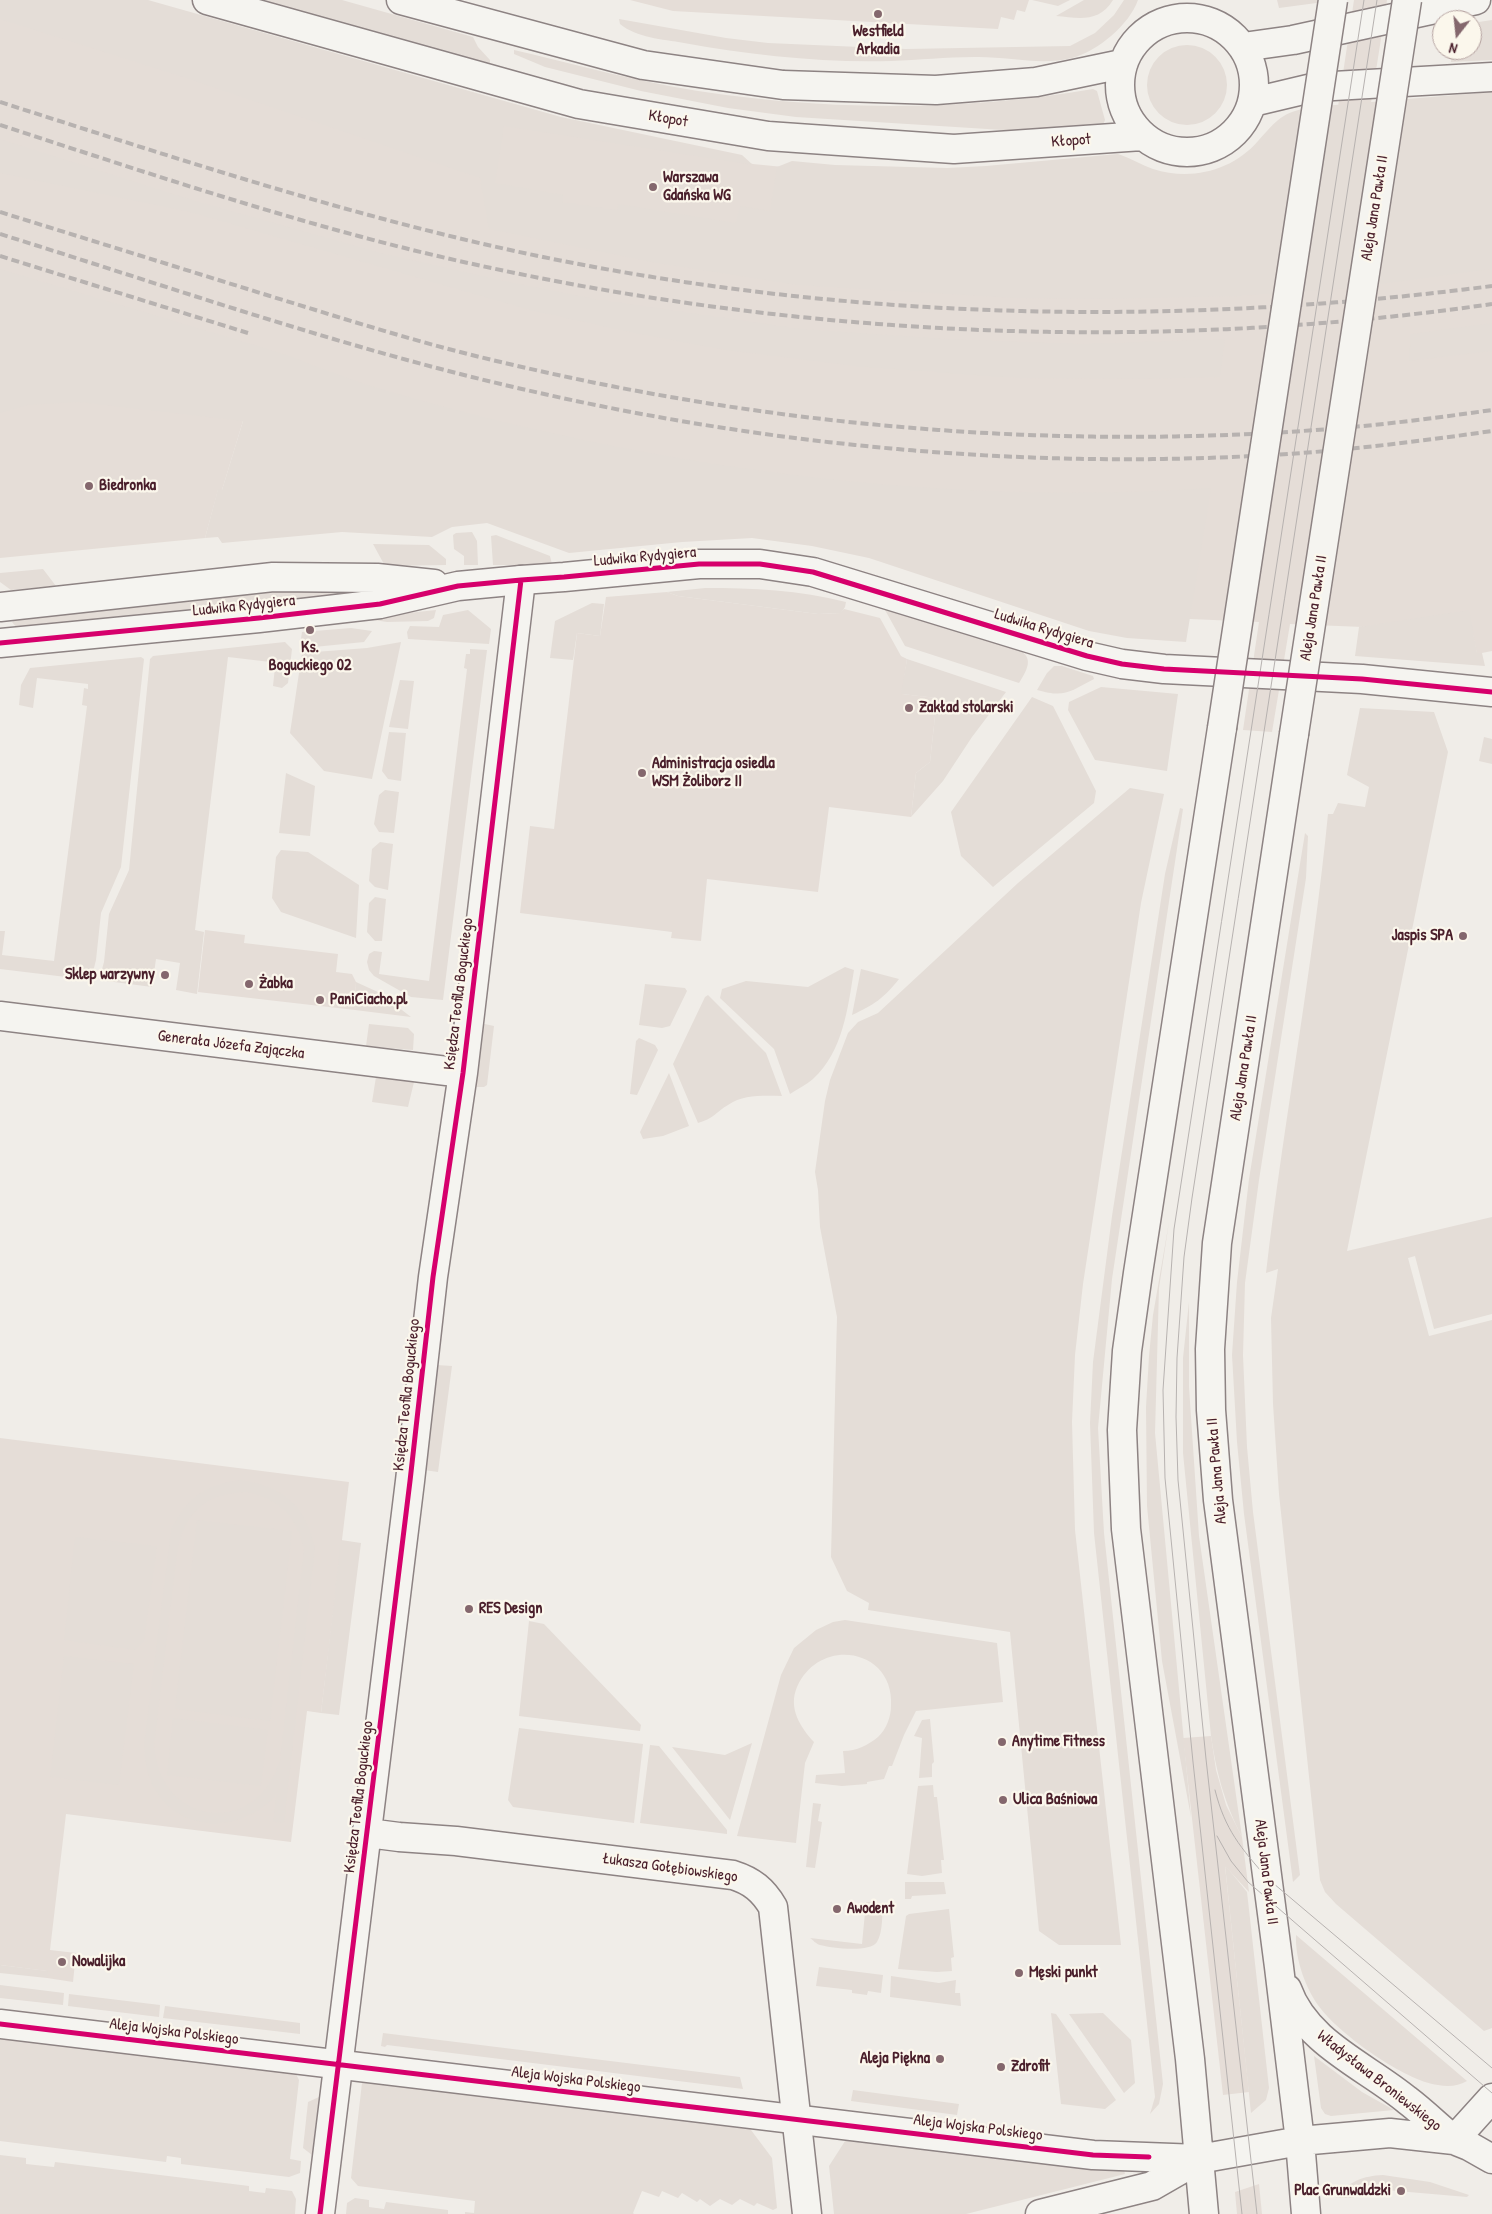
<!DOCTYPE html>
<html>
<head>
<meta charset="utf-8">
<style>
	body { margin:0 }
	#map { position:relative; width:1492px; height:2214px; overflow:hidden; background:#f0ede8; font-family:"Patrick Hand",sans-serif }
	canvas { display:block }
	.north { position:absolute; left:1432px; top:10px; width:50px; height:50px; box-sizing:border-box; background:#fbf7ec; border:1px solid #b4a19f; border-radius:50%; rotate:196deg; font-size:14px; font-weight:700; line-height:20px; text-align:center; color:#4a1f2b }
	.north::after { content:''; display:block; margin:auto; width:18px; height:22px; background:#84676d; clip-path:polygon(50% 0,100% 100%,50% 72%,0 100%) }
</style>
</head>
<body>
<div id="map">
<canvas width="1492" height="2214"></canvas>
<div class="north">N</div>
</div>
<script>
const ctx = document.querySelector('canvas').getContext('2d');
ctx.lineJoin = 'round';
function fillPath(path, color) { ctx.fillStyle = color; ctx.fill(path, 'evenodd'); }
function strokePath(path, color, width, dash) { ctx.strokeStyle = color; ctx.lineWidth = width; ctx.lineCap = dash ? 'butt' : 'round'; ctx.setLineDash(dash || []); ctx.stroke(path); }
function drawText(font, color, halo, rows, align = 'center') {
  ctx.font = font + ' "Patrick Hand",sans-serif'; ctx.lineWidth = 4.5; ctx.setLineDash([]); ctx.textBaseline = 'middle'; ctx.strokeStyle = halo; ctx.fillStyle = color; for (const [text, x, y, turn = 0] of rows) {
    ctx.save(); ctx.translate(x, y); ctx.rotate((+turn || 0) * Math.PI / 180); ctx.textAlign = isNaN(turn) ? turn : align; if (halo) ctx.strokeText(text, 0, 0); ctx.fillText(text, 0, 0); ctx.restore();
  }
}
const built = new Path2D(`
	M 0,0 L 753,164 L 854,174 L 1184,183 L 1333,140 L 1354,0 L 1387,0 L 1366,135 L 1492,114 L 1492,651 L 1477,654 L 1468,611 L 1363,627 L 1290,624 L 1272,732 L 1243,730 L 1259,622 L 1190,619 L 243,421 L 222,490 L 218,490 L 205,538 L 0,558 Z
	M 630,0 L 1029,0 L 1025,12 L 1017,10 L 1014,20 L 1001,17 L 998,29 L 673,11 Z
	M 667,592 L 678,596 L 818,614 L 840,613 L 844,609 L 880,618 L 901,656 L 907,659 L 902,694 L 937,698 L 930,762 L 916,773 L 911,817 L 829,807 L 818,892 L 707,879 L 701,941 L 671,938 L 672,932 L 520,913 L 530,826 L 554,829 L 577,633 L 600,636 L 606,597 Z
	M 205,930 L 245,935 L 244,943 L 338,954 L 336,972 L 352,974 L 356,982 L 355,1010 L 198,992 Z
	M 0,1438 L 349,1482 L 321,1713 L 307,1711 L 291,1842 L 66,1814 L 50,1950 L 76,1953 L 73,1982 L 47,1978 L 47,1971 L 0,1965 Z
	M 1211,1736 L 1216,1770 L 1226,1805 L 1242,1837 L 1249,1892 L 1225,1866 L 1249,2092 L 1223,2095 L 1183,1738 Z
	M 1259,2184 L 1262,2214 L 1237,2214 L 1235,2192 Z`);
const green = new Path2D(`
	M 0,0 L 148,0 L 561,117 L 742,155 L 753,165 L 504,126 L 495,183 L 563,195 L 562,202 L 617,210 L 618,204 L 736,223 L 740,206 L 770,211 L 777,167 L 792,161 L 835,165 L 947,168 L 986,166 L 1118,154 C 1131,158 1141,165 1153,169 C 1191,181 1232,171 1258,141 C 1278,119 1281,113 1311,107 L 1492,92 L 1492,266 L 1491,269 L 1351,288 L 1240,296 L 1096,299 L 1015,298 L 798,285 L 657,263 L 489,229 L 480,178 L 186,78 L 0,19 Z
	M 262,0 L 342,0 L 473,37 L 478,47 L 490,60 L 490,63 L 487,64 Z
	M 1032,0 L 1070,0 L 1058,6 Z
	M 1084,0 L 1113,0 C 1099,23 1079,18 1056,16 Z
	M 1124,0 L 1138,0 C 1129,25 1098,51 1072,58 C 1040,66 1007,56 974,57 C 946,57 919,60 891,61 C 822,63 751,55 684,43 C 662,39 637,38 620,24 L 619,19 L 726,38 L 768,43 L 906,49 L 1070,46 L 1095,33 L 1114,15 Z
	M 1277,0 L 1339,0 L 1279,8 Z
	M 1492,20 L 1492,60 L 1451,62 L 1452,50 L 1472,50 L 1472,23 Z
	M1147 85a40 40 0 1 1 80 0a40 40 0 1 1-80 0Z
	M 514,50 C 565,62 617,76 669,86 C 808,111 954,113 1093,89 L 1097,91 L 1105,120 L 1103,125 L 1019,131 L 796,117 L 728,108 L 641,91 L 545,67 L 514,54 Z
	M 0,139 L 192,200 L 381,253 L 504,281 L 595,299 L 801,329 L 947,339 L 1082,344 L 1225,339 L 1220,377 L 1143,379 L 1017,378 L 855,366 L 726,350 L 634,333 L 530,310 L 190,212 L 0,173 Z
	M 0,269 C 64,288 127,307 191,326 C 223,336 255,344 286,355 C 306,362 325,370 345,377 C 368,386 392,392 416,399 C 669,470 948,506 1211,488 L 1186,642 L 1127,638 L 1089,631 L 869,558 L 812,546 L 752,538 L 682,542 L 569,553 L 487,523 L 452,527 L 432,537 L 342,532 L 222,543 L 218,537 L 205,538 L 218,489 L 222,490 L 243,421 L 78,402 L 27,405 L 0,413 Z
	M 1492,323 L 1492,351 L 1409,361 L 1411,334 Z
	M 472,532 L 477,541 L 478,565 L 464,565 L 464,556 L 454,549 L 453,535 L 456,533 Z
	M 496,535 L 550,556 L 552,564 L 515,567 L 514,565 L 493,565 L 491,536 Z
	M 373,544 L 429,545 L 446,559 L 446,565 L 385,566 Z
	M 43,569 L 56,586 L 11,590 L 0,582 L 0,573 Z
	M 293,588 L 360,590 L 354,593 L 16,627 L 12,622 L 15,619 Z
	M 705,588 C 753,588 799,590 846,602 L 845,607 L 841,613 L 818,614 L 678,596 L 667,592 Z
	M 592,603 L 604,604 L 600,636 L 577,633 L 573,660 L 550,658 L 555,621 Z
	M 887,605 L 1019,650 C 1035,658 1026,672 1019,683 L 905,646 L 885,610 Z
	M 436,610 L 434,618 L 428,621 L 387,622 L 361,618 Z
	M 468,610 L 491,629 L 489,644 L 408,639 L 407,632 L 410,626 L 439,627 L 443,615 Z
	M 1469,610 L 1477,653 L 1482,653 L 1485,666 L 1355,656 L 1359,627 Z
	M 351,628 L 372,631 L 364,642 L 304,648 L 300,645 L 302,632 Z
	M 285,642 L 292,649 L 288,683 L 282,688 L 273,686 L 275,667 L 279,668 L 279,663 L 228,657 L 195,930 L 204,932 L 197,994 L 176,990 L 180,963 L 156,959 L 152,987 L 99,980 L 104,962 L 109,914 L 129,870 L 150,659 L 153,656 Z
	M 401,642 L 372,779 L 324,771 L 290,733 L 302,653 L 367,648 Z
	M 470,649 L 487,650 L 443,1000 L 411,997 L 374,976 L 369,970 L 367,962 L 369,954 L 374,951 L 382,952 L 379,974 L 429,981 L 467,669 L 464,668 L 466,654 L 470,654 Z
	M 141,657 L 144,659 L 121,867 L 101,913 L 96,960 L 91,980 L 0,969 L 0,931 L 5,931 L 2,955 L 54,961 L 87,706 L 82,705 L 84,688 L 88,689 L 88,684 L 37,678 L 33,708 L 19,705 L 21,685 L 30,668 Z
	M 907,659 L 1006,692 L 972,737 L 943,781 L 911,817 L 916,773 L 930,762 L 937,698 L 901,694 Z
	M 1054,666 L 1062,666 L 1093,676 L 1094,679 C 1069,692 1065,698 1037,690 L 1047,673 Z
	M 400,680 L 414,681 L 408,729 L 389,727 Z
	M 1101,687 L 1178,694 L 1167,771 L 1095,760 L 1068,710 L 1069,702 Z
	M 1032,697 L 1053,706 L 1096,791 L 1094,803 L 993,887 L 961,856 L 951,812 Z
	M 1360,708 L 1434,712 L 1448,752 L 1347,1251 L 1492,1217 L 1492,1314 L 1434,1329 L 1415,1256 L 1408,1258 L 1429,1336 L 1492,1320 L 1492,2028 L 1484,2031 L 1336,1904 L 1325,1892 L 1320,1880 L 1279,1494 L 1273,1404 L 1271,1318 L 1278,1269 L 1266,1273 C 1284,1119 1313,968 1328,814 L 1333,814 L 1338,803 L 1365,807 L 1369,787 L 1347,775 Z
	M 389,732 L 406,733 L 401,781 L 388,779 L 382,771 Z
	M 1484,737 L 1492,739 L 1492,764 L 1479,761 Z
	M 286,773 L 315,786 L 310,836 L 279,833 Z
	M 1130,788 L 1164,794 L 1141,903 L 1083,1284 L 1075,1355 L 1072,1422 L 1075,1530 L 1121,1945 L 1059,1945 L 1039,1931 L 1010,1632 L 868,1610 L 869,1603 L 847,1591 L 831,1557 L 837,1317 L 820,1227 L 818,1190 L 815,1172 L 825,1101 L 830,1080 L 848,1033 L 858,1022 L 878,1013 L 1018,883 Z
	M 385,790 L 399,792 L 394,833 L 379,832 L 374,824 L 379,795 Z
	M 1180,808 L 1183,809 L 1112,1279 L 1098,1428 L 1104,1533 L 1163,2084 L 1159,2104 L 1150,2114 L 1155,2097 L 1094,1533 L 1090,1423 L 1093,1362 L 1112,1216 L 1165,874 Z
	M 1305,833 L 1308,836 L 1306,878 L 1259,1180 L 1245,1283 L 1243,1355 L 1247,1447 L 1253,1512 L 1300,1875 L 1293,1882 L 1244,1514 L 1237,1442 L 1232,1355 L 1237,1282 L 1249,1179 Z
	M 380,842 L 393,844 L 388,890 L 375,887 L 369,881 L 372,849 Z
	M 281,850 L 308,852 L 359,885 L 356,938 L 281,912 L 272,898 L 276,857 Z
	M 375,897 L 386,899 L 382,941 L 375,941 L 367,932 L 369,903 Z
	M 845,967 L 854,970 C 848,1007 843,1052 813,1079 C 806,1085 797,1089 790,1094 L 774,1049 L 720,998 L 722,989 L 746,981 L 808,987 Z
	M 861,969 L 899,979 C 884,998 874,1005 852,1015 Z
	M 356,982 L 380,993 L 411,1017 L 355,1010 Z
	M 645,984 L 685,988 L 687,991 L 670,1026 L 662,1028 L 639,1025 Z
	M 708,995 L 766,1053 L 782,1096 C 764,1096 744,1094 728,1105 C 716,1112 713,1119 698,1123 L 673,1064 L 705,997 Z
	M 480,1023 L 494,1026 L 487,1085 L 484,1087 L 473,1087 Z
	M 369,1024 L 408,1028 L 414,1034 L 413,1050 L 366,1046 Z
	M 639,1038 L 655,1045 L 658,1050 L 637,1095 L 630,1094 L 636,1041 Z
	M 669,1073 L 689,1126 L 663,1136 L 643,1139 L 640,1132 Z
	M 376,1077 L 414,1082 L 408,1107 L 372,1102 Z
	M 1169,1222 L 1159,1288 L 1155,1433 L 1191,1817 L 1162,1661 L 1147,1506 L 1146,1407 L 1149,1356 L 1153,1315 Z
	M 1189,1302 L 1189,1387 L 1199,1536 L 1242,1837 C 1224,1801 1217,1775 1211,1736 L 1183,1453 L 1183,1358 Z
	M 437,1365 L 452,1366 L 438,1472 L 424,1470 Z
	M 240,1480 C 284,1486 305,1506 315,1548 L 284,1823 L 273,1822 L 276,1795 C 240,1836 172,1834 150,1779 C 146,1768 145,1757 144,1745 L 171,1531 C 186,1498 204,1485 240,1480 ZM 248,1492 C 281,1501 296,1515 304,1549 L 280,1760 C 257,1838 160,1827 154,1746 L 177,1552 C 185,1511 206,1493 248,1492 Z
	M 197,1520 L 292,1531 L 270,1721 L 175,1709 Z
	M 75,1537 L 157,1546 L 144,1641 L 135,1650 L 64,1640 Z
	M 341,1540 L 361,1543 L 339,1715 L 321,1713 Z
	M 845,1620 L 997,1643 L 1003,1702 L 916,1711 L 904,1735 L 892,1766 L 889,1766 L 884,1779 L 867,1782 L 867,1784 L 842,1786 L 815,1783 L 816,1775 L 845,1773 L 843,1751 C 857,1751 868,1745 878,1737 C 886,1730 891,1717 891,1706 C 895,1649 820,1635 797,1687 C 788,1708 800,1727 814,1742 L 805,1763 L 796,1843 L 737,1836 L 781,1675 L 794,1648 L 816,1630 L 833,1622 Z
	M 529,1621 L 544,1624 L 641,1725 L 640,1731 L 519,1716 Z
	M 64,1656 L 134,1664 L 119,1785 L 50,1777 Z
	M 173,1718 L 268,1730 L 261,1786 L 167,1775 Z
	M 930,1719 L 934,1762 L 932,1764 L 932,1777 L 919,1778 L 922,1738 L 914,1736 L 922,1720 Z
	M 519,1728 L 643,1744 L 634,1823 L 513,1807 L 508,1800 Z
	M 752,1743 L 730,1820 L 672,1747 L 725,1755 Z
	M 650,1745 L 659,1746 L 727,1830 L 727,1834 L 640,1823 Z
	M 933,1785 L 934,1797 L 937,1797 L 944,1860 L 941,1860 L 942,1873 L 922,1876 L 907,1874 L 918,1786 Z
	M 813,1803 L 821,1804 L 818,1821 L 822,1822 L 815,1868 L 806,1867 Z
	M 1225,1865 L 1247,1892 L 1269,2088 L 1266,2100 L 1251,2113 Z
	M 905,1882 L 944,1882 L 946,1894 L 912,1896 L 911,1899 L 905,1899 Z
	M 866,1902 L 883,1903 C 882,1915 883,1932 877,1942 C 870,1953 831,1948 820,1945 C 816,1944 813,1940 810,1938 L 862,1944 Z
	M 949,1909 L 954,1957 L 951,1958 L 952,1971 L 937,1972 L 898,1969 L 906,1916 L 909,1914 Z
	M 1296,1935 L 1467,2081 C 1458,2086 1449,2087 1438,2085 C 1405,2081 1341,2035 1321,2009 C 1306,1990 1295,1960 1296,1935 Z
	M 0,1965 L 48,1971 L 47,1978 L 0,1973 Z
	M 819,1967 L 883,1975 L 881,1993 L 868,1991 L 867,1995 L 852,1993 L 852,1990 L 816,1986 Z
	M 891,1976 L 939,1983 L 956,1980 L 955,1993 L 960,1993 L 961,2006 L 890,1997 Z
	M 0,1985 L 64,1993 L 63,2005 L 0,1998 Z
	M 69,1994 L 160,2005 L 159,2017 L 68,2006 Z
	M 165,2006 L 300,2023 L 300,2034 L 163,2018 Z
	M 1051,2013 L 1056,2014 L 1116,2100 L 1105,2109 L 1061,2104 Z
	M 1103,2013 L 1131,2040 L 1135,2083 L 1124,2093 L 1069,2014 Z
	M 383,2033 L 740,2077 L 743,2089 L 387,2045 L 385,2047 L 381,2046 Z
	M 0,2034 L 294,2070 L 299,2080 L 290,2159 L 301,2161 L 300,2173 L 289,2177 L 181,2164 L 181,2158 L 167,2156 L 166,2162 L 0,2141 Z
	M 1314,2056 L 1362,2092 L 1394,2110 L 1331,2116 L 1325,2114 L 1321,2108 Z
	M 371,2079 L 748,2126 L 772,2158 L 777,2208 L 773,2210 L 757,2203 L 754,2206 L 740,2199 L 732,2205 L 720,2199 L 710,2206 L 700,2199 L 697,2202 L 682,2193 L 678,2198 L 662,2191 L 659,2197 L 642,2191 L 633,2213 L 634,2214 L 465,2214 L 465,2212 L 474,2213 L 475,2201 L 358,2186 L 351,2178 L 362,2083 Z
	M 853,2090 L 959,2104 L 957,2115 L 851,2101 Z
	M 319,2097 L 312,2155 L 303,2148 L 308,2102 Z
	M 847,2138 L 1124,2170 L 1125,2174 L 966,2214 L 834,2214 L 829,2166 Z
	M 0,2155 L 26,2158 L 26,2164 L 54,2167 L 55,2162 L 249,2186 L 249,2191 L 265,2193 L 266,2188 L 292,2191 L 296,2199 L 295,2214 L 0,2214 Z
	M 1383,2175 L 1430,2182 L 1469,2195 L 1467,2197 L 1374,2189 L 1352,2198 L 1336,2198 C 1349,2181 1363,2176 1383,2175 Z
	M 355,2198 L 369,2200 L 369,2207 L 384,2209 L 386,2202 L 448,2210 L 448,2214 L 346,2214 L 347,2203 Z`);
const street = new Path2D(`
	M 207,0 L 579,104 L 768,136 L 954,149 L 1142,136
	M 401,0 L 643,65 L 783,85 L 936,90 L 1036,82 L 1122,64
	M1120 85a67 67 0 1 1 134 0a67 67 0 1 1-134 0Z
	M 1243,47 L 1293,40 L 1476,0
	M 1253,102 L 1316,87 L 1492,77
	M 0,1016 L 463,1073
	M 368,1833 L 399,1837 L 456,1841 L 733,1875 C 752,1881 763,1890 773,1907 L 807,2214
	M 320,2214 L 410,1481 L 433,1277 L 463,1073 L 521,580`);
const secondary = new Path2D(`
	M 0,607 L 273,577 L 377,578 L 434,584
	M 0,643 L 259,618 L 380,604 L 458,586 L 521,580 L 564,577 L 699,564 L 760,564 L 813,572 L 1087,656 L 1122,664 L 1164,669 L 1362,679 L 1492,692
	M 1294,734 L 1217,1243 L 1210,1349 L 1211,1410 L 1218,1500 L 1279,1967 L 1300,2141 L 1306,2214
	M 1287,1989 C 1306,2043 1366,2066 1407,2100 C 1423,2112 1438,2127 1454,2140
	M 0,2024 L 1093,2155 L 1199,2159 L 1300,2141 L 1390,2133 L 1454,2140 L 1469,2146 L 1492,2159
	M 1454,2140 L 1492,2098
	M 1040,2214 L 1152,2186 L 1199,2159
	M 1204,2214 L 1190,2059 L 1126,1529 L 1122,1430 L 1127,1351 L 1138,1273 L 1222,728`);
const tram = new Path2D(`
	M 1215,1790 C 1225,1830 1241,1848 1267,1878 L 1492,2068
	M 1217,1836 L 1231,1861 L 1248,1882 L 1492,2093
	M 1242,2214 L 1193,1762 L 1165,1478 L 1163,1390 L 1174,1229 L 1364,0
	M 1257,2214 L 1206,1759 L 1178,1480 L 1176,1417 L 1177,1358 L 1184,1257 L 1192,1198 L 1377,0`);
const rail = new Path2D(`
	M 0,102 C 179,159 358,219 543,257 C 855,321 1177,327 1492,286
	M 0,125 C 148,173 295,223 446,258 C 789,337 1144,354 1492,304
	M 0,212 C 90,240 180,268 270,296 C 348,320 426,345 505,363 C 766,425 1035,449 1302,431 C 1366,427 1429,419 1492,410
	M 0,234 C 167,286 335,345 505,385 C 765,447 1035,472 1302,453 C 1366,448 1429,440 1492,431
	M 0,256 L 248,333`);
const secondaryBridge = new Path2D(`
	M 1222,728 L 1333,0
	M 1294,734 L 1407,0`);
const cycleway = new Path2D(`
	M 0,643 L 259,618 L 380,604 L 458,586 L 521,580 L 564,577 L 699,564 L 760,564 L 813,572 L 1087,656 L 1122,664 L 1164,669 L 1362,679 L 1492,692
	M 0,2024 L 1093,2155 L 1149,2157
	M 320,2214 L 410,1481 L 433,1277 L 463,1073 L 521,580`);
const markers = [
	[878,14,5,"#84676d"],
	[653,187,5,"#84676d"],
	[89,486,5,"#84676d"],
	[310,630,5,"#84676d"],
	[909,708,5,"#84676d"],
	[642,773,5,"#84676d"],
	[1463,936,5,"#84676d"],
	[165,975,5,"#84676d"],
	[249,984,5,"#84676d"],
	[320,1000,5,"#84676d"],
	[469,1609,5,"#84676d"],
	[1002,1742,5,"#84676d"],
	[1003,1800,5,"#84676d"],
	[837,1909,5,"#84676d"],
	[62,1962,5,"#84676d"],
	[1019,1973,5,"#84676d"],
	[940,2059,5,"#84676d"],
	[1001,2067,5,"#84676d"],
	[1401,2191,5,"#84676d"]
];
const poiNames = [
	["Westfield",878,32,"center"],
	["Arkadia",878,50,"center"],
	["Warszawa",663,178],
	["Gdańska WG",663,196],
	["Biedronka",99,486],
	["Ks.",310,648,"center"],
	["Boguckiego 02",310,666,"center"],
	["Zakład stolarski",919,708],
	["Administracja osiedla",652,764],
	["WSM Żoliborz II",652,782],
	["Jaspis SPA",1453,936,"right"],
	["Sklep warzywny",155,975,"right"],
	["Żabka",259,984],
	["PaniCiacho.pl",330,1000],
	["RES Design",479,1609],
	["Anytime Fitness",1012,1742],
	["Ulica Baśniowa",1013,1800],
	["Awodent",847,1909],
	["Nowalijka",72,1962],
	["Męski punkt",1029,1973],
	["Aleja Piękna",930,2059,"right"],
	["Zdrofit",1011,2067],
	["Plac Grunwaldzki",1391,2191,"right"]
];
const streetNames = [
	["Kłopot",668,119,10],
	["Kłopot",1071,141,-4],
	["Aleja Jana Pawła II",1375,208,-81],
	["Ludwika Rydygiera",645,557,-5],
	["Ludwika Rydygiera",244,606,-6],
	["Aleja Jana Pawła II",1314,608,-81],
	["Ludwika Rydygiera",1044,629,17],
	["Księdza Teofila Boguckiego",459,994,-83],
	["Generała Józefa Zajączka",231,1045,7],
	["Aleja Jana Pawła II",1244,1068,-81],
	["Księdza Teofila Boguckiego",407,1395,-84],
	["Aleja Jana Pawła II",1217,1471,-95],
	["Księdza Teofila Boguckiego",359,1797,-83],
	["Łukasza Gołębiowskiego",670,1868,8],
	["Aleja Jana Pawła II",1266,1872,83],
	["Aleja Wojska Polskiego",174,2032,7],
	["Aleja Wojska Polskiego",576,2080,7],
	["Władysława Broniewskiego",1379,2081,38],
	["Aleja Wojska Polskiego",978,2128,7]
];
fillPath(built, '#e5ddd7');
fillPath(green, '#e4ddd7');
strokePath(street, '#8d8383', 31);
strokePath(secondary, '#8d8383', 31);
strokePath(street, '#f5f4f0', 28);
strokePath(secondary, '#f5f4f0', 28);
strokePath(tram, '#b7b2b0', 1);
strokePath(rail, '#b7b2b0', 4, [8, 4]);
strokePath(secondaryBridge, '#8d8383', 31, []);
strokePath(secondaryBridge, '#f5f4f0', 28);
strokePath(cycleway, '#d6006c', 5);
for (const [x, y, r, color] of markers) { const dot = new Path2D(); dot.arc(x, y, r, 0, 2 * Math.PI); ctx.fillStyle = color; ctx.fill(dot); strokePath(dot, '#fbf7ec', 2); }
drawText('bold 16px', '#4a1f2b', '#fbf7ec', poiNames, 'left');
drawText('16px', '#4a1f2b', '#fbf7ec', streetNames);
</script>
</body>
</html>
